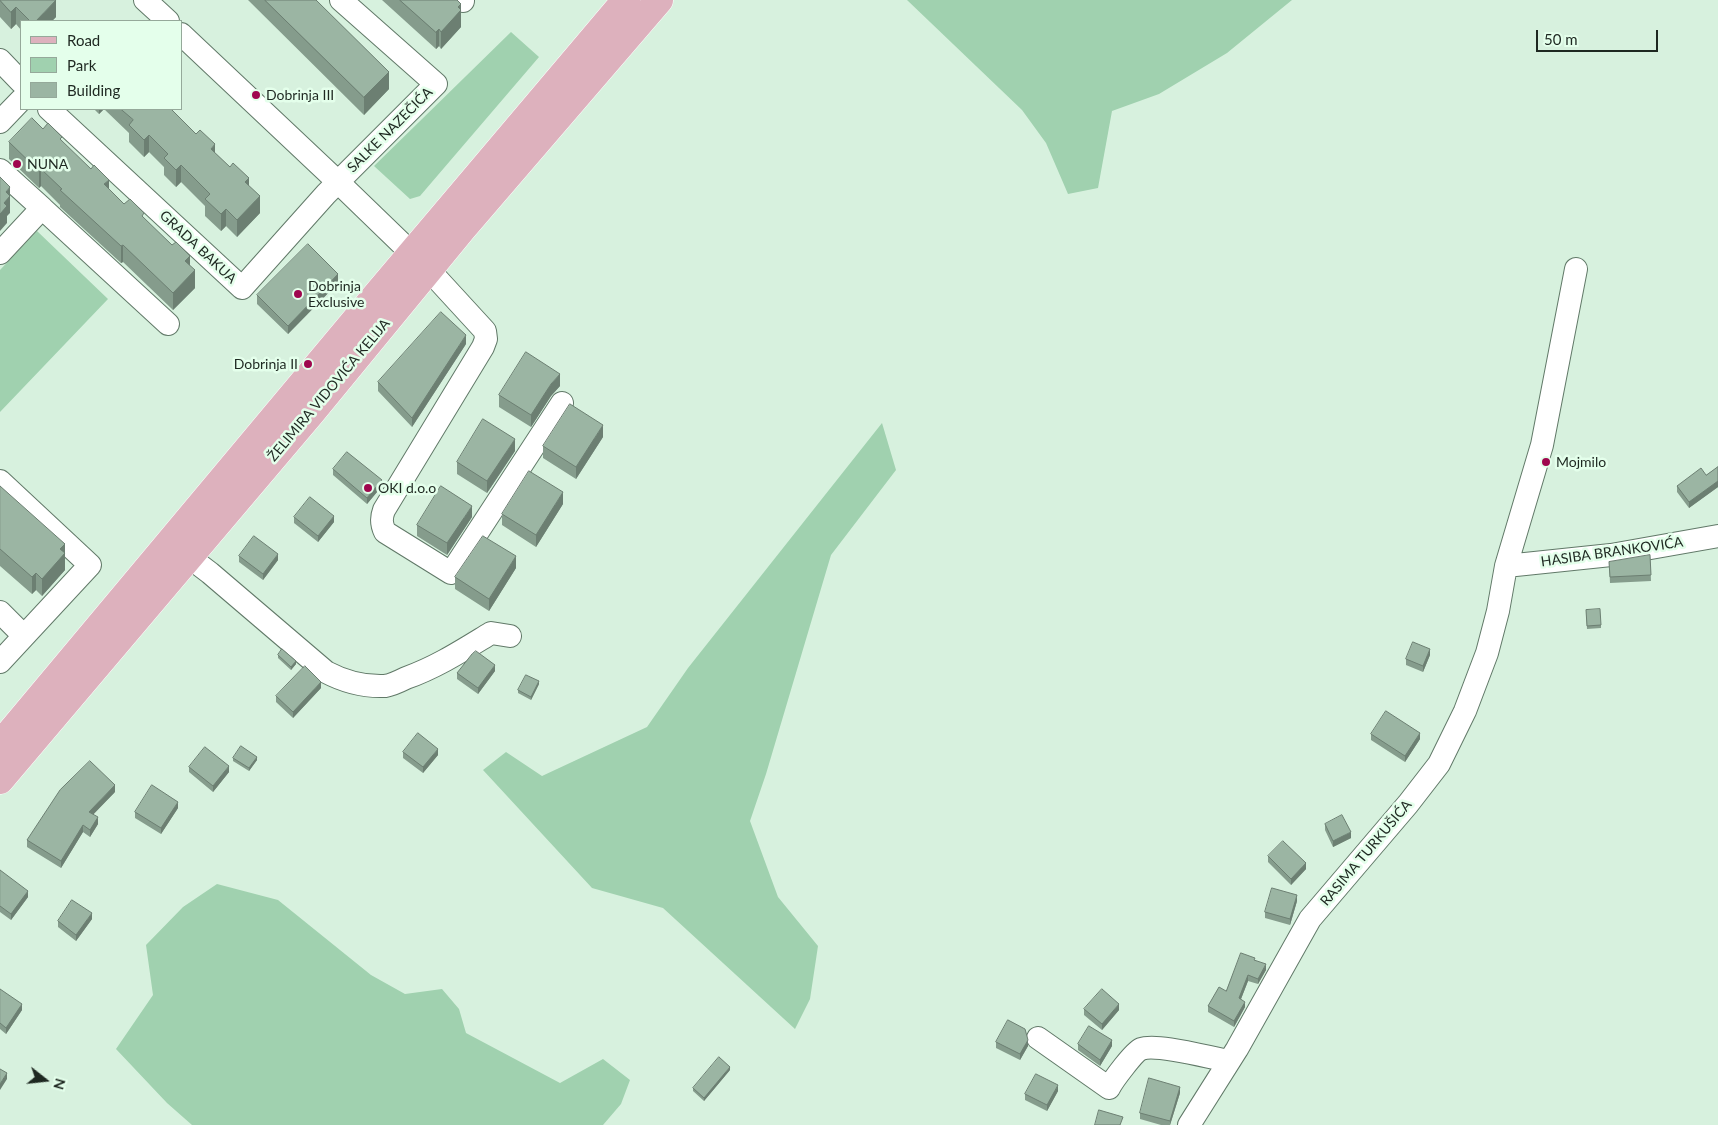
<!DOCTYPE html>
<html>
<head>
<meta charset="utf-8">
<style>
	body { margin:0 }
	#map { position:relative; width:1718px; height:1125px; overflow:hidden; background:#d7f1de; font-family:Lato,sans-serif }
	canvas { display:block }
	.legend { position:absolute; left:20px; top:20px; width:162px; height:90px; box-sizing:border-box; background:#e4ffeb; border:1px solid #95a99a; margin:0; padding:6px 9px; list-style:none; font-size:15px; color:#1e2821 }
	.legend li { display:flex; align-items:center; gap:10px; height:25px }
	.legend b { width:25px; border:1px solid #95a99a }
	.north { position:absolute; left:20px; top:1055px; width:50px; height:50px; -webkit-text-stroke:4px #e4ffeb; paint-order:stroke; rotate:106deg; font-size:14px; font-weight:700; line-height:20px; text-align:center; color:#1e2821 }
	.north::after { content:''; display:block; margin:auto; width:18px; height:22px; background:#1e2821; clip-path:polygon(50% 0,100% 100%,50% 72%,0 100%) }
	.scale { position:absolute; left:1536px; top:30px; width:122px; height:22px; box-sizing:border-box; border:2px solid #1e2821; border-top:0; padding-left:6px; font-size:15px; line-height:18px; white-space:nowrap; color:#1e2821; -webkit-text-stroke:4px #e4ffeb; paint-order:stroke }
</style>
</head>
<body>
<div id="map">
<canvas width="1718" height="1125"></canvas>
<ul class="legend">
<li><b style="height:6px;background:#ddb1bd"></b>Road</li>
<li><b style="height:14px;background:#a0d1af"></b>Park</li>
<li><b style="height:14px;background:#9bb5a3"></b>Building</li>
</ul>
<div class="north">N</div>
<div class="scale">50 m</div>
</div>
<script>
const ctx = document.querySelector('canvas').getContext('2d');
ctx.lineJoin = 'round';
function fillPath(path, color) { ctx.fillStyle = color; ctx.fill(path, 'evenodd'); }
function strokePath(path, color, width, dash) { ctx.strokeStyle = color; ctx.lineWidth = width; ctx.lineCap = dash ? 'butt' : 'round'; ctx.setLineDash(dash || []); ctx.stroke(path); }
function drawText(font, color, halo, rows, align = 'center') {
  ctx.font = font + ' Lato,sans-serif'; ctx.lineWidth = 5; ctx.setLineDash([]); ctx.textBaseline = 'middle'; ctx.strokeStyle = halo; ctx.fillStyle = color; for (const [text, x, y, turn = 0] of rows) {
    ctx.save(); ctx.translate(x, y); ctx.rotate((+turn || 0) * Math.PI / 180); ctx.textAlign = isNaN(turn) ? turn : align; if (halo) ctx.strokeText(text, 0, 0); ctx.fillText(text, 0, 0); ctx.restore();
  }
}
const green = new Path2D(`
	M 907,0 L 1292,0 L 1227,53 L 1159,94 L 1112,111 L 1098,188 L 1068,194 L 1046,143 L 1022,110 Z
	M 511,32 L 539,57 L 420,196 L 410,199 L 374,166 Z
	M 37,231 L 108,299 L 0,412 L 0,270 Z
	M 882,423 L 896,470 L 831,555 L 766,774 L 750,821 L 778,897 L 818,946 L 810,999 L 795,1029 L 663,908 L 592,888 L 483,770 L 506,752 L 542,776 L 647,727 L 688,668 Z
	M 217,884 L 278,900 L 371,975 L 405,994 L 442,989 L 459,1009 L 466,1033 L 560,1083 L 603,1059 L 630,1080 L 621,1104 L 603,1125 L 192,1125 L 167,1103 L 116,1049 L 153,995 L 146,945 L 183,907 Z`);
const minor = new Path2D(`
	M 145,0 L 168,21
	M 462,0 L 463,1
	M 181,34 L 338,182 L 429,270 L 485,331 L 486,339 L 483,347 L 384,510 C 381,518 381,524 385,532 L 451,573 L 562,403
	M 0,60 L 21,82
	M 49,109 L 242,288 L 326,194 L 436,84 L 341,0
	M 0,122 L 21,100
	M 0,170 L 42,208 L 0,253
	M 42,208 L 168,324
	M 0,481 L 90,565 L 0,662
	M 189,557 L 210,573 L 326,672 C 345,682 363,687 385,686 C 392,685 400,681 406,678 C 437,667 463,650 491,633 L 510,636
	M 1506,566 L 1611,555 L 1718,536
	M 0,612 L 24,636
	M 1038,1038 L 1109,1088 C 1113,1080 1134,1052 1141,1049 C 1157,1043 1210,1058 1229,1061
	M 1189,1125 L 1237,1049 L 1310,919 L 1408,804 L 1439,764 L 1465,711 L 1487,653 L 1498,611 L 1506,566 L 1542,445 L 1576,269`);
const major = new Path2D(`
	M 0,745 L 379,292 L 626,0
	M 0,780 L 311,413 L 462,229 L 659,0`);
const wall = new Path2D(`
	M 0,0 L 56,17 L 52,21 L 21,21 L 21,30 L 16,24 L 11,29 L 0,17 Z
	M 248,0 L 316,0 L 389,89 L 364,115 Z
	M 382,0 L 457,0 L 461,4 L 461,27 L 441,49 L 439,46 L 436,49 Z
	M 94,109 L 171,109 L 215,153 L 249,186 L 260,213 L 237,237 L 226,226 L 221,231 L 205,216 L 205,206 L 181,182 L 176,187 L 164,175 L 164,167 L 149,152 L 144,157 L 129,142 L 129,133 L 104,109 L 99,114 Z
	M 43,129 L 62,142 L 124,204 L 144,218 L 190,265 L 195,288 L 173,310 L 123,262 L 121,263 L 60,207 L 60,205 L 41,186 L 39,188 L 9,159 L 9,142 Z
	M 338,283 L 288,334 L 257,304 L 257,295 Z
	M 466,344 L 412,427 L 378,391 L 378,382 Z
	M 560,386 L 551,396 L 531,427 L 499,407 L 499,395 Z
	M 603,437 L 576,479 L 543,458 L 543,446 Z
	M 515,451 L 487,493 L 457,474 L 457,462 Z
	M 1718,467 L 1718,487 L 1689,508 L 1677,492 L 1677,486 L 1706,475 Z
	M 333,469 L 382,486 L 367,504 L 333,475 Z
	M 0,486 L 65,553 L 65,570 L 42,596 L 36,590 L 32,594 L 0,566 Z
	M 563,504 L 536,547 L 502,525 L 502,514 Z
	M 294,517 L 334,522 L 318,542 L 294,523 Z
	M 472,517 L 447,555 L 417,536 L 417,525 Z
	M 1650,555 L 1651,581 L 1610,583 L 1609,562 Z
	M 239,556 L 278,560 L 263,580 L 239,562 Z
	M 516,568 L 489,611 L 455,589 L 455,577 Z
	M 1586,610 L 1601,625 L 1601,628 L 1587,629 Z
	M 278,655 L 296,664 L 291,670 L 278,658 Z
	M 1430,655 L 1423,672 L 1406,665 L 1406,659 Z
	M 495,671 L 478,694 L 457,679 L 457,673 Z
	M 539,684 L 531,700 L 518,693 L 518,690 Z
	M 321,688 L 293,718 L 276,702 L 276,696 Z
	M 1371,734 L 1420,739 L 1405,762 L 1371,740 Z
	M 403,752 L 438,755 L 423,773 L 403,758 Z
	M 233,758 L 257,760 L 249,771 L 233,761 Z
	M 189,767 L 229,772 L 213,792 L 189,772 Z
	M 115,792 L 93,814 L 98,824 L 90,837 L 83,832 L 61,868 L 27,847 L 27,840 Z
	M 178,808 L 161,834 L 135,818 L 135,812 Z
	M 1325,824 L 1351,838 L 1333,847 L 1325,830 Z
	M 1268,856 L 1306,869 L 1291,885 L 1268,862 Z
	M 0,870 L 28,897 L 11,920 L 0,912 Z
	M 1297,901 L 1290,925 L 1265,918 L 1265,912 Z
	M 92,919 L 76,941 L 58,927 L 58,921 Z
	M 1255,960 L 1266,970 L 1258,984 L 1248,981 L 1241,999 L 1245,1007 L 1234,1027 L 1208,1012 L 1208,1006 L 1226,991 Z
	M 0,989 L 22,1010 L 6,1034 L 0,1029 Z
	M 1084,1009 L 1119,1010 L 1102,1030 L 1084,1015 Z
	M 996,1042 L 1028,1046 L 1020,1060 L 996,1048 Z
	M 1078,1044 L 1112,1046 L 1100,1066 L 1078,1050 Z
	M 730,1070 L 704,1101 L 693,1091 L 693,1088 Z
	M 1058,1091 L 1047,1111 L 1025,1100 L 1025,1094 Z
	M 1180,1093 L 1170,1125 L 1161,1125 L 1140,1119 L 1140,1113 Z`);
const shadedWall = new Path2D(`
	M 56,0 L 56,17 L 52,21 L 36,21 Z
	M 461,4 L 461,27 L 441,49 L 441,32 Z
	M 16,7 L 16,24 L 11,29 L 11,12 Z
	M 439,29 L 439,46 L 436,49 L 436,32 Z
	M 389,72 L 389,89 L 364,115 L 364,97 Z
	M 99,109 L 104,109 L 99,114 Z
	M 149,135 L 149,152 L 144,157 L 144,140 Z
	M 215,144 L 215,162 L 211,149 Z
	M 181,165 L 181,182 L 176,187 L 176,170 Z
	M 41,169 L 41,186 L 39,188 L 39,171 Z
	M 249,178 L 249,195 L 245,182 Z
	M 109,180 L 109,197 L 104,184 Z
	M 10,187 L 10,213 L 7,216 L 7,223 L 0,231 L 0,214 L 4,203 L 6,192 Z
	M 260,196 L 260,213 L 237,237 L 237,220 Z
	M 226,209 L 226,226 L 221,231 L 221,214 Z
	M 123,245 L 123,262 L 121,263 L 121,246 Z
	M 190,256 L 190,273 L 185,261 Z
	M 195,270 L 195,288 L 173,310 L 173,293 Z
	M 338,274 L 338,283 L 288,334 L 288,326 Z
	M 466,335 L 466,344 L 412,427 L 412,418 Z
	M 560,374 L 560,386 L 551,396 L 531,427 L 531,415 L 551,384 Z
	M 603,425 L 603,437 L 576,479 L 576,467 Z
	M 515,439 L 515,451 L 487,493 L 487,481 Z
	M 382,480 L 382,486 L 367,504 L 367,498 Z
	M 1718,481 L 1718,487 L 1689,508 L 1689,502 Z
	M 563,492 L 563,504 L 536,547 L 536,535 Z
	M 472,506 L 472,517 L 447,555 L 447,543 Z
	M 334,516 L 334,522 L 318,542 L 318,536 Z
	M 65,544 L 65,570 L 42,596 L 42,579 L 60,549 Z
	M 278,554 L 278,560 L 263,580 L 263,574 Z
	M 516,556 L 516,568 L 489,611 L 489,599 Z
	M 36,573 L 36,590 L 32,594 L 32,577 Z
	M 1430,649 L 1430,655 L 1423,672 L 1423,666 Z
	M 296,661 L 296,664 L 291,670 L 291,667 Z
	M 495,665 L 495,671 L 478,694 L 478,688 Z
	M 539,681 L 539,684 L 531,700 L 531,697 Z
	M 321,682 L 321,688 L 293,718 L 293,712 Z
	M 1420,733 L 1420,739 L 1405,762 L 1405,756 Z
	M 438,749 L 438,755 L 423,773 L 423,767 Z
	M 257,757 L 257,760 L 249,771 L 249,768 Z
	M 229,766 L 229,772 L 213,792 L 213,786 Z
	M 115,785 L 115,792 L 89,819 L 89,812 Z
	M 178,802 L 178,808 L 161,834 L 161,828 Z
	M 98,817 L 98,824 L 90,837 L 90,830 Z
	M 83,825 L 83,832 L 61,868 L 61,861 Z
	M 1351,832 L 1351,838 L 1333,847 L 1333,841 Z
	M 1306,863 L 1306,869 L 1291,885 L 1291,879 Z
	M 28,891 L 28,897 L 11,920 L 11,914 Z
	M 1297,895 L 1297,901 L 1290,925 L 1290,919 Z
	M 92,913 L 92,919 L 76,941 L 76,935 Z
	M 1266,964 L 1266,970 L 1258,984 L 1258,979 Z
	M 1248,975 L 1248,981 L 1239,1004 L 1239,998 Z
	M 1245,1002 L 1245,1007 L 1234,1027 L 1234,1021 Z
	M 22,1004 L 22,1010 L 6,1034 L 6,1028 Z
	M 1119,1004 L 1119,1010 L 1102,1030 L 1102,1024 Z
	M 1028,1040 L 1028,1046 L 1020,1060 L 1020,1054 Z
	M 1112,1040 L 1112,1046 L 1100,1066 L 1100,1060 Z
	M 730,1067 L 730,1070 L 704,1101 L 704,1098 Z
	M 7,1073 L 7,1079 L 0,1090 L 0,1084 Z
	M 1058,1085 L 1058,1091 L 1047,1111 L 1047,1105 Z
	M 1180,1087 L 1180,1093 L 1170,1125 L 1170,1121 Z`);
const building = new Path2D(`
	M 0,0 L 56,0 L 36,21 L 30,21 L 16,7 L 11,12 Z
	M 265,0 L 316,0 L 389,72 L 364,97 Z
	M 400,0 L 457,0 L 461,4 L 458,7 L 461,10 L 441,32 L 439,29 L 436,32 Z
	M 121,109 L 171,109 L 196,134 L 200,130 L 215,144 L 211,149 L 230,167 L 233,163 L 249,178 L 245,182 L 260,196 L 237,220 L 226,209 L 221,214 L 205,199 L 210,194 L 181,165 L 176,170 L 164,158 L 168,154 L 149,135 L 144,140 L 129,125 L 133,120 Z
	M 32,118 L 43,129 L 48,123 L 62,137 L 60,139 L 91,169 L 94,165 L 109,180 L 104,184 L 124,204 L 130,199 L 144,213 L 142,216 L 172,245 L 176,242 L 190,256 L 185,261 L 195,270 L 173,293 L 123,245 L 121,246 L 60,190 L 62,189 L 41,169 L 39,171 L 9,142 Z
	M 0,177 L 10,187 L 6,192 L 10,196 L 4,203 L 7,206 L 0,214 Z
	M 308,244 L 338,274 L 288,326 L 257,295 Z
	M 441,312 L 466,335 L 412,418 L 378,382 Z
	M 526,352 L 560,374 L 551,384 L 531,415 L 499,395 Z
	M 570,404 L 603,425 L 576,467 L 543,446 Z
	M 483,419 L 515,439 L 487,481 L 457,462 Z
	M 347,452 L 382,480 L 367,498 L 333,469 Z
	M 1718,467 L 1718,481 L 1689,502 L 1677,486 L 1701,468 L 1706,475 Z
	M 529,471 L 563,492 L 536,535 L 502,514 Z
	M 0,486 L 65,544 L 60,549 L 65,553 L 42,579 L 36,573 L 32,577 L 0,549 Z
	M 441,486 L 472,506 L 447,543 L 417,525 Z
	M 310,497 L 334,516 L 318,536 L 294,517 Z
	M 254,536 L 278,554 L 263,574 L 239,556 Z
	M 483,536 L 516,556 L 489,599 L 455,577 Z
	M 1650,555 L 1651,575 L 1610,577 L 1609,562 Z
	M 1600,609 L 1601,625 L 1587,626 L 1586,610 Z
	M 1413,642 L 1430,649 L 1423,666 L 1406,659 Z
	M 282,649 L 296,661 L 291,667 L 278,655 Z
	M 476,651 L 495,665 L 478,688 L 457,673 L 472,654 Z
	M 305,666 L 321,682 L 293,712 L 276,696 Z
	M 526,675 L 539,681 L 531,697 L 518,690 Z
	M 1386,711 L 1420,733 L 1405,756 L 1371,734 Z
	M 418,733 L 438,749 L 423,767 L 403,752 Z
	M 241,746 L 257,757 L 249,768 L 233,758 Z
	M 205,747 L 229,766 L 213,786 L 189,767 Z
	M 90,761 L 115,785 L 89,812 L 98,817 L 90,830 L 83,825 L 61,861 L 27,840 L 60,790 Z
	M 152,785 L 178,802 L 161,828 L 135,812 Z
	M 1342,815 L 1351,832 L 1333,841 L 1325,824 Z
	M 1283,841 L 1306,863 L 1291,879 L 1268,856 Z
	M 0,870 L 28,891 L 11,914 L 0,906 Z
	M 1272,888 L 1297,895 L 1290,919 L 1265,912 Z
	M 72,900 L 92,913 L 76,935 L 58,921 Z
	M 1241,953 L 1255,958 L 1254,960 L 1266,964 L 1258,979 L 1248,975 L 1239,998 L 1245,1002 L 1234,1021 L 1208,1006 L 1219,987 L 1226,991 Z
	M 0,989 L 22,1004 L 6,1028 L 0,1023 Z
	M 1102,989 L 1119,1004 L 1102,1024 L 1084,1009 Z
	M 1008,1020 L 1025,1029 L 1028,1040 L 1020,1054 L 996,1042 Z
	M 1089,1026 L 1112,1040 L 1100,1060 L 1078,1044 Z
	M 719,1057 L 730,1067 L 704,1098 L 693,1088 Z
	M 0,1069 L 7,1073 L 0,1084 Z
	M 1036,1074 L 1058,1085 L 1047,1105 L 1025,1094 Z
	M 1149,1078 L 1180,1087 L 1170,1121 L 1140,1113 Z
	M 1099,1110 L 1123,1117 L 1120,1125 L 1095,1125 Z`);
const markers = [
	[256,95,5,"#9f074e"],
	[17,164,5,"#9f074e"],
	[298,294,5,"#9f074e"],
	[308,364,5,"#9f074e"],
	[1546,462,5,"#9f074e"],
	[368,488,5,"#9f074e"]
];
const poiNames = [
	["Dobrinja III",266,95],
	["NUNA",27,164],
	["Dobrinja",308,286],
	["Exclusive",308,302],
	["Dobrinja II",298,364,"right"],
	["Mojmilo",1556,462],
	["OKI d.o.o",378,488]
];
const streetNames = [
	["SALKE NAZEČIĆA",390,130,-45],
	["GRADA BAKUA",198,247,43],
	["ŽELIMIRA VIDOVIĆA KELIJA",329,390,-50],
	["HASIBA BRANKOVIĆA",1612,552,-8],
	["RASIMA TURKUŠIĆA",1366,853,-50]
];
fillPath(green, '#a0d1af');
strokePath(minor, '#617968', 24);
strokePath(major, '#fff', 29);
strokePath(minor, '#fff', 22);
strokePath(major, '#ddb1bd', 28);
fillPath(wall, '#859c8c');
fillPath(shadedWall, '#6c7f72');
fillPath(building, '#9bb5a3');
strokePath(building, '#6c7f72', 1);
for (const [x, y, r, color] of markers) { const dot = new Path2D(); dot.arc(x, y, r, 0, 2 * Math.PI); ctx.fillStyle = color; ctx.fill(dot); strokePath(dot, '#e4ffeb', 2); }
drawText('14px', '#1e2821', '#e4ffeb', poiNames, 'left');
drawText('14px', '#1e2821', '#e4ffeb', streetNames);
</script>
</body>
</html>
